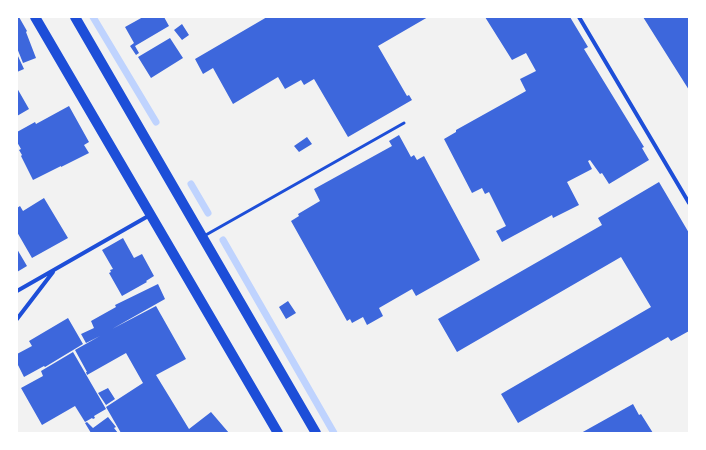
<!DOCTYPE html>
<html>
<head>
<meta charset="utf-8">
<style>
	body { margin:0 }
	#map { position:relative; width:706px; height:450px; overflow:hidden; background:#f2f2f2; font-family:"Fira Sans Condensed",sans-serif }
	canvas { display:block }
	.frame { position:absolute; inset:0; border:18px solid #fff; pointer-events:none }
</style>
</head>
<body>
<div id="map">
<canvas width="706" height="450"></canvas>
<div class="frame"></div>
</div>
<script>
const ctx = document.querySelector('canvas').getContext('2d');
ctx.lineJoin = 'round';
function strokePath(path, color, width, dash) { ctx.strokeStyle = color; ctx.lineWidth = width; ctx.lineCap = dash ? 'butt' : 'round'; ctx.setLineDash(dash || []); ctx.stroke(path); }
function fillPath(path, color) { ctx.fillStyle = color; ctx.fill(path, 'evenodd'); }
const stream = new Path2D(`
	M 93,17 L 156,122
	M 191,184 L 208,213
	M 223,240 L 334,433`);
const building = new Path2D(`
	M 17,17 L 19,17 L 27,31 L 26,32 L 36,58 L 23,63 L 17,48 Z
	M 143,17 L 164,17 L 169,26 L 135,46 L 139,53 L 136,55 L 130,46 L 134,43 L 125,27 Z
	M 267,17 L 428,17 L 378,46 L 407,96 L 409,95 L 412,100 L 348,137 L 314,79 L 304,85 L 301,80 L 285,89 L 278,77 L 233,104 L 213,68 L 203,74 L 195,59 Z
	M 485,17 L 570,17 L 588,47 L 584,49 L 644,147 L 642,148 L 649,160 L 609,184 L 602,173 L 600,174 L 590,160 L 588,161 L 592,169 L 567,182 L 579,205 L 553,218 L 552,215 L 502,242 L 496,231 L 506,226 L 489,192 L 485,194 L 482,188 L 472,193 L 444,139 L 456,132 L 456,130 L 526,91 L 520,79 L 536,71 L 526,53 L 512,60 Z
	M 643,17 L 689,17 L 689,90 Z
	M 182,24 L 189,35 L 182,40 L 174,30 Z
	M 170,38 L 183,58 L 151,78 L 138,57 Z
	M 17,54 L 24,69 L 17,72 Z
	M 17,88 L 29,109 L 17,116 Z
	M 69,106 L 89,142 L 84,145 L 89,153 L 61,167 L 61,166 L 33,180 L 21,156 L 22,155 L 19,150 L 21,149 L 17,142 L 17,132 L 35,122 L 36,124 Z
	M 399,135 L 411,157 L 414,155 L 417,160 L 424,156 L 480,260 L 416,296 L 412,289 L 379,308 L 383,316 L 367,325 L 363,317 L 352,323 L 350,319 L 347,321 L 291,221 L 299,216 L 298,214 L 320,201 L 314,189 L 392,146 L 389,141 Z
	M 307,137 L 312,144 L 299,152 L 294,146 Z
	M 659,182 L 689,233 L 689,331 L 671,341 L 668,337 L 518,423 L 501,394 L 651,307 L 621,257 L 457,352 L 438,319 L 602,225 L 598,218 Z
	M 44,198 L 68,238 L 32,258 L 17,232 L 17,208 L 20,206 L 23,211 Z
	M 123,238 L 134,258 L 142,254 L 154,276 L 146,281 L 147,282 L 122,296 L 109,273 L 111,272 L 110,270 L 113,269 L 102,250 Z
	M 17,249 L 27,266 L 17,272 Z
	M 158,284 L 165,299 L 112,329 L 156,306 L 186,359 L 156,375 L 189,429 L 211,412 L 229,433 L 121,433 L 106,407 L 143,383 L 126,353 L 87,375 L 86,372 L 87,372 L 75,350 L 100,336 L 86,343 L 81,334 L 94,328 L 91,321 L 116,307 L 115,305 Z
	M 288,301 L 296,313 L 286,319 L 279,307 Z
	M 68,318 L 83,344 L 45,367 L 44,366 L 24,377 L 17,363 L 17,354 L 32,346 L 29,341 Z
	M 73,352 L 106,409 L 94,416 L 95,418 L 93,419 L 92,418 L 85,422 L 75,406 L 42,425 L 21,388 L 43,376 L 41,371 Z
	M 108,388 L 115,399 L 106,405 L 98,393 Z
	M 633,404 L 639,415 L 641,414 L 653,433 L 581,433 Z
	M 108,417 L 116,427 L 114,428 L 118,433 L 91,433 L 85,423 L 87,422 L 93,428 Z`);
const service = new Path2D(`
	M 204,236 L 404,123`);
const minor = new Path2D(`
	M 579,17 L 689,203
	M 17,291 L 150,215
	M 17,319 L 53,272`);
const primary = new Path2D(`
	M 35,17 L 278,433
	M 75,17 L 316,433`);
strokePath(stream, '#bfd3fe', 7);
fillPath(building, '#3d67dc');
strokePath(service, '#1d4ed8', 3);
strokePath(minor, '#1d4ed8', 4);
strokePath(primary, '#1d4ed8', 10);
</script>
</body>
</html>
